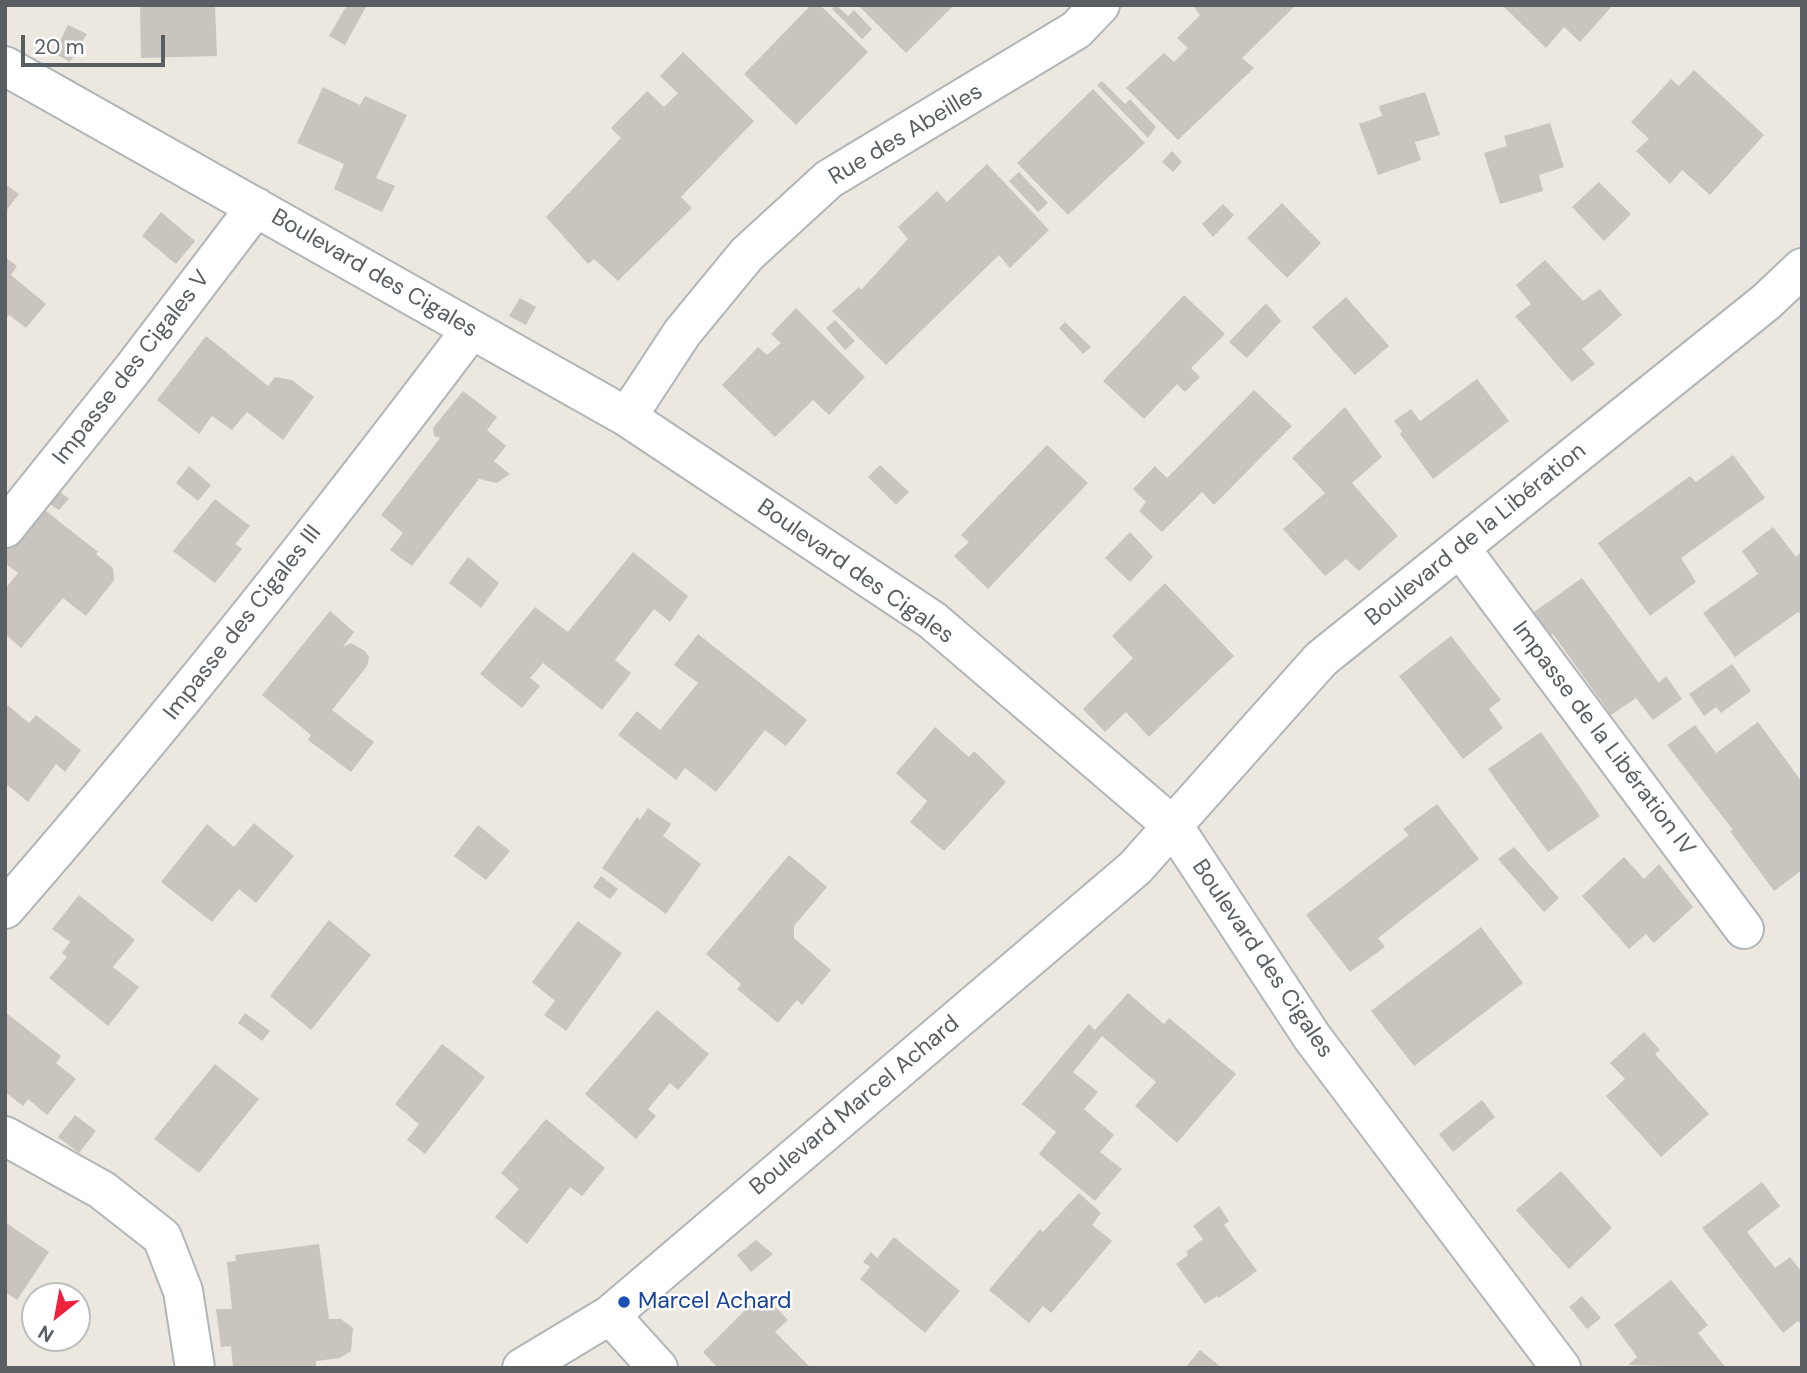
<!DOCTYPE html>
<html>
<head>
<meta charset="utf-8">
<style>
	body { margin:0 }
	#map { position:relative; width:1807px; height:1373px; overflow:hidden; background:#ece7df; font-family:"DM Sans",sans-serif }
	canvas { display:block }
	.frame { position:absolute; inset:0; border:7px solid #585e61; pointer-events:none }
	.north { position:absolute; left:21px; top:1282px; width:70px; height:70px; box-sizing:border-box; background:#fff; border:2px solid #bcbfc0; border-radius:50%; rotate:211deg; font-size:19px; font-weight:700; line-height:28px; text-align:center; color:#585e61 }
	.north::after { content:''; display:block; margin:auto; width:24px; height:32px; background:#f0213d; clip-path:polygon(50% 0,100% 100%,50% 72%,0 100%) }
	.scale { position:absolute; left:21px; top:35px; width:144px; height:32px; box-sizing:border-box; border:4px solid #585e61; border-top:0; padding-left:9px; font-size:21px; line-height:24px; white-space:nowrap; color:#585e61; -webkit-text-stroke:5px #fff; paint-order:stroke }
</style>
</head>
<body>
<div id="map">
<canvas width="1807" height="1373"></canvas>
<div class="frame"></div>
<div class="north">N</div>
<div class="scale">20 m</div>
</div>
<script>
const ctx = document.querySelector('canvas').getContext('2d');
ctx.lineJoin = 'round';
function fillPath(path, color) { ctx.fillStyle = color; ctx.fill(path, 'evenodd'); }
function strokePath(path, color, width, dash) { ctx.strokeStyle = color; ctx.lineWidth = width; ctx.lineCap = dash ? 'butt' : 'round'; ctx.setLineDash(dash || []); ctx.stroke(path); }
function drawText(font, color, halo, rows, align = 'center') {
  ctx.font = font + ' "DM Sans",sans-serif'; ctx.lineWidth = 5; ctx.setLineDash([]); ctx.textBaseline = 'middle'; ctx.strokeStyle = halo; ctx.fillStyle = color; for (const [text, x, y, turn = 0] of rows) {
    ctx.save(); ctx.translate(x, y); ctx.rotate((+turn || 0) * Math.PI / 180); ctx.textAlign = isNaN(turn) ? turn : align; if (halo) ctx.strokeText(text, 0, 0); ctx.fillText(text, 0, 0); ctx.restore();
  }
}
const building = new Path2D(`
	M 140,5 L 215,5 L 217,56 L 141,58 Z
	M 347,5 L 367,5 L 345,45 L 329,36 Z
	M 811,5 L 820,5 L 868,52 L 796,125 L 744,74 Z
	M 836,5 L 848,16 L 854,10 L 872,29 L 862,39 L 832,9 Z
	M 858,5 L 954,5 L 906,53 Z
	M 1193,5 L 1296,5 L 1242,58 L 1254,68 L 1178,140 L 1126,88 L 1164,53 L 1174,62 L 1188,48 L 1177,38 L 1200,15 Z
	M 1502,5 L 1613,5 L 1580,42 L 1564,27 L 1546,48 Z
	M 68,25 L 87,34 L 70,62 L 54,53 Z
	M 683,52 L 754,121 L 681,197 L 692,208 L 618,281 L 594,259 L 588,264 L 546,217 L 621,138 L 611,128 L 647,91 L 664,107 L 678,93 L 660,76 Z
	M 1694,70 L 1764,135 L 1710,195 L 1682,170 L 1670,184 L 1636,151 L 1649,139 L 1631,122 L 1671,79 L 1679,86 Z
	M 1102,81 L 1125,104 L 1130,99 L 1156,127 L 1148,138 L 1097,85 Z
	M 323,87 L 360,105 L 365,96 L 407,115 L 376,178 L 395,186 L 382,212 L 334,189 L 344,164 L 297,143 Z
	M 1093,89 L 1145,143 L 1068,215 L 1017,163 Z
	M 1425,92 L 1440,135 L 1415,142 L 1421,160 L 1378,175 L 1359,124 L 1382,116 L 1379,106 Z
	M 1550,123 L 1564,167 L 1539,175 L 1543,191 L 1500,204 L 1484,153 L 1507,146 L 1504,136 Z
	M 1172,151 L 1182,162 L 1173,172 L 1162,162 Z
	M 987,164 L 1049,230 L 1010,268 L 999,255 L 886,365 L 832,311 L 859,287 L 861,290 L 908,239 L 898,227 L 937,191 L 947,202 Z
	M 1019,172 L 1048,203 L 1038,212 L 1009,181 Z
	M 1599,182 L 1631,214 L 1604,241 L 1572,207 Z
	M 5,184 L 19,194 L 5,212 Z
	M 1282,203 L 1321,243 L 1287,278 L 1247,238 Z
	M 1223,204 L 1234,215 L 1213,237 L 1202,224 Z
	M 161,212 L 195,241 L 176,264 L 142,236 Z
	M 5,257 L 17,266 L 11,275 L 46,304 L 26,328 L 9,315 L 5,320 Z
	M 1545,260 L 1583,301 L 1600,289 L 1622,315 L 1582,349 L 1595,364 L 1572,382 L 1515,316 L 1531,304 L 1516,285 Z
	M 1184,295 L 1225,334 L 1191,368 L 1200,377 L 1185,392 L 1177,384 L 1144,419 L 1103,381 Z
	M 1346,297 L 1389,346 L 1355,375 L 1312,327 Z
	M 520,298 L 536,307 L 526,325 L 509,316 Z
	M 1266,303 L 1281,321 L 1247,358 L 1229,342 Z
	M 796,308 L 865,377 L 829,415 L 813,400 L 775,437 L 722,385 L 758,347 L 767,355 L 781,343 L 771,334 Z
	M 835,320 L 855,341 L 845,350 L 826,328 Z
	M 1065,322 L 1091,347 L 1083,354 L 1059,328 Z
	M 206,336 L 268,386 L 275,377 L 292,380 L 314,397 L 283,440 L 247,412 L 232,430 L 212,416 L 199,434 L 157,400 Z
	M 1477,379 L 1509,421 L 1433,479 L 1400,434 L 1402,431 L 1394,421 L 1411,409 L 1420,421 Z
	M 1254,390 L 1292,426 L 1214,505 L 1202,492 L 1162,532 L 1139,511 L 1146,502 L 1133,489 L 1155,466 L 1167,478 Z
	M 463,391 L 497,417 L 487,430 L 506,446 L 494,461 L 510,474 L 497,483 L 479,479 L 412,566 L 390,550 L 403,533 L 381,515 L 440,438 L 434,436 L 433,428 Z
	M 1345,407 L 1382,457 L 1352,483 L 1398,536 L 1359,571 L 1346,559 L 1325,576 L 1283,529 L 1325,493 L 1292,458 Z
	M 1047,445 L 1088,483 L 988,589 L 954,556 L 969,542 L 961,535 Z
	M 1733,455 L 1765,498 L 1681,558 L 1696,582 L 1650,616 L 1598,543 L 1690,476 L 1696,482 Z
	M 880,465 L 909,492 L 896,505 L 868,477 Z
	M 189,466 L 211,485 L 198,501 L 176,483 Z
	M 58,490 L 69,499 L 59,510 L 48,503 Z
	M 215,499 L 250,526 L 235,544 L 242,549 L 215,583 L 173,551 Z
	M 41,507 L 98,552 L 96,554 L 113,568 L 114,580 L 86,616 L 63,598 L 21,648 L 5,634 L 5,589 L 18,573 L 5,563 L 5,552 Z
	M 1773,527 L 1796,557 L 1800,553 L 1802,556 L 1802,615 L 1798,612 L 1735,657 L 1703,613 L 1758,574 L 1742,551 Z
	M 1130,532 L 1153,557 L 1130,582 L 1105,558 Z
	M 633,552 L 688,596 L 670,622 L 654,609 L 615,660 L 631,673 L 602,710 L 543,663 L 530,678 L 540,686 L 522,708 L 480,674 L 535,607 L 568,632 Z
	M 468,557 L 499,583 L 481,608 L 449,583 Z
	M 1582,578 L 1659,683 L 1666,676 L 1682,699 L 1653,720 L 1636,698 L 1611,715 L 1553,634 L 1548,637 L 1531,614 Z
	M 1165,583 L 1234,656 L 1149,737 L 1126,712 L 1105,732 L 1083,709 L 1133,658 L 1112,636 Z
	M 330,611 L 354,632 L 343,647 L 351,643 L 365,651 L 369,657 L 367,666 L 332,710 L 374,742 L 351,772 L 308,740 L 311,735 L 262,695 Z
	M 698,634 L 807,720 L 786,746 L 765,730 L 716,792 L 685,768 L 676,780 L 618,735 L 637,711 L 660,730 L 698,683 L 674,665 Z
	M 1451,636 L 1501,700 L 1489,709 L 1503,728 L 1463,759 L 1399,676 Z
	M 1732,664 L 1751,691 L 1721,713 L 1716,707 L 1704,716 L 1689,694 Z
	M 5,703 L 29,723 L 36,715 L 81,750 L 65,772 L 56,764 L 28,802 L 5,783 Z
	M 1758,722 L 1802,782 L 1802,870 L 1774,891 L 1730,831 L 1733,830 L 1667,745 L 1695,725 L 1716,753 Z
	M 935,727 L 969,757 L 974,751 L 1006,782 L 944,851 L 910,822 L 927,801 L 896,773 Z
	M 1541,732 L 1600,816 L 1548,852 L 1488,769 Z
	M 1437,804 L 1479,859 L 1378,938 L 1385,947 L 1350,972 L 1306,915 L 1409,835 L 1403,829 Z
	M 648,808 L 671,824 L 663,836 L 701,864 L 666,914 L 602,868 L 637,817 L 640,820 Z
	M 254,823 L 294,856 L 256,903 L 239,889 L 212,922 L 161,882 L 207,824 L 234,847 Z
	M 478,825 L 510,851 L 486,880 L 454,856 Z
	M 1514,847 L 1559,898 L 1544,912 L 1498,859 Z
	M 789,855 L 827,887 L 794,926 L 794,938 L 831,970 L 802,1005 L 797,1000 L 778,1023 L 737,989 L 741,984 L 706,954 Z
	M 1624,857 L 1644,879 L 1659,864 L 1693,907 L 1654,943 L 1646,934 L 1629,949 L 1582,896 Z
	M 601,876 L 618,889 L 610,899 L 593,887 Z
	M 79,895 L 135,940 L 113,967 L 139,987 L 108,1026 L 49,978 L 67,957 L 62,953 L 70,942 L 52,929 Z
	M 329,920 L 371,955 L 311,1030 L 270,996 Z
	M 578,921 L 622,953 L 566,1031 L 544,1015 L 555,1001 L 532,982 Z
	M 1481,927 L 1523,983 L 1414,1066 L 1371,1011 Z
	M 1128,993 L 1164,1024 L 1169,1018 L 1236,1074 L 1177,1143 L 1135,1106 L 1156,1082 L 1102,1036 L 1073,1072 L 1098,1092 L 1084,1109 L 1114,1135 L 1100,1152 L 1122,1169 L 1095,1201 L 1039,1154 L 1056,1132 L 1022,1104 L 1089,1024 L 1095,1030 Z
	M 657,1010 L 709,1054 L 678,1090 L 670,1083 L 648,1109 L 656,1116 L 636,1139 L 585,1094 Z
	M 5,1012 L 61,1056 L 56,1063 L 76,1079 L 47,1115 L 28,1099 L 23,1106 L 5,1092 Z
	M 245,1013 L 270,1031 L 262,1041 L 238,1023 Z
	M 1644,1032 L 1660,1050 L 1655,1054 L 1709,1114 L 1661,1157 L 1606,1096 L 1625,1079 L 1610,1063 Z
	M 442,1044 L 485,1077 L 425,1154 L 407,1140 L 419,1124 L 395,1104 Z
	M 215,1064 L 259,1099 L 199,1173 L 154,1139 Z
	M 1482,1100 L 1495,1117 L 1453,1152 L 1439,1134 Z
	M 75,1115 L 96,1131 L 79,1153 L 58,1137 Z
	M 546,1119 L 605,1168 L 582,1196 L 570,1187 L 527,1244 L 495,1217 L 519,1189 L 501,1173 Z
	M 1561,1171 L 1612,1228 L 1569,1269 L 1516,1210 Z
	M 1762,1182 L 1780,1206 L 1747,1232 L 1775,1268 L 1790,1257 L 1802,1272 L 1802,1325 L 1798,1321 L 1783,1333 L 1702,1228 Z
	M 1079,1193 L 1101,1213 L 1092,1225 L 1112,1241 L 1051,1313 L 1043,1306 L 1029,1323 L 989,1290 L 1040,1229 L 1043,1232 Z
	M 1219,1206 L 1229,1221 L 1224,1225 L 1257,1271 L 1219,1298 L 1217,1296 L 1205,1304 L 1176,1264 L 1188,1255 L 1186,1252 L 1203,1239 L 1193,1226 Z
	M 5,1222 L 49,1252 L 17,1300 L 5,1292 Z
	M 894,1237 L 960,1291 L 925,1333 L 860,1279 L 870,1267 L 863,1262 L 871,1252 L 877,1258 Z
	M 756,1240 L 773,1254 L 751,1272 L 737,1255 Z
	M 319,1244 L 329,1319 L 341,1319 L 353,1328 L 351,1351 L 340,1358 L 316,1361 L 316,1368 L 233,1368 L 231,1346 L 221,1347 L 216,1309 L 232,1309 L 227,1262 L 236,1261 L 235,1255 Z
	M 1671,1280 L 1708,1325 L 1698,1333 L 1726,1368 L 1628,1365 L 1637,1357 L 1614,1325 Z
	M 762,1293 L 788,1320 L 775,1332 L 811,1368 L 718,1368 L 703,1352 Z
	M 1582,1296 L 1601,1318 L 1587,1329 L 1569,1307 Z
	M 1200,1350 L 1222,1368 L 1185,1368 Z`);
const minor = new Path2D(`
	M 5,66 L 627,417 L 932,620 L 1174,827 L 1312,1037 L 1561,1368
	M 627,417 L 682,333 L 747,254 L 829,179 L 1076,30 L 1100,5
	M 5,528 L 132,370 L 256,207
	M 1461,549 L 1744,929
	M 5,909 C 168,722 322,528 471,330
	M 5,1136 L 102,1190 L 162,1237 L 183,1291 L 195,1368
	M 610,1315 L 658,1368
	M 522,1368 L 610,1315 L 1135,868 L 1321,659 L 1766,302 L 1802,268`);
const markers = [
	[624,1302,7,"#1a4fb4"]
];
const streetNames = [
	["Rue des Abeilles",906,135,-31],
	["Boulevard des Cigales",374,274,30],
	["Impasse des Cigales V",132,368,-52],
	["Boulevard de la Libération",1476,535,-39],
	["Boulevard des Cigales",855,572,35],
	["Impasse des Cigales III",243,623,-52],
	["Impasse de la Libération IV",1603,739,53],
	["Boulevard des Cigales",1262,959,56],
	["Boulevard Marcel Achard",855,1106,-40]
];
const transitNames = [
	["Marcel Achard",638,1302]
];
fillPath(building, '#c9c4be');
strokePath(minor, '#b0b5b8', 42);
strokePath(minor, '#fff', 38);
for (const [x, y, r, color] of markers) { const dot = new Path2D(); dot.arc(x, y, r, 0, 2 * Math.PI); ctx.fillStyle = color; ctx.fill(dot); strokePath(dot, '#fff', 2.5); }
drawText('23px', '#585e61', '#fff', streetNames);
drawText('23px', '#164399', '#fff', transitNames, 'left');
</script>
</body>
</html>
